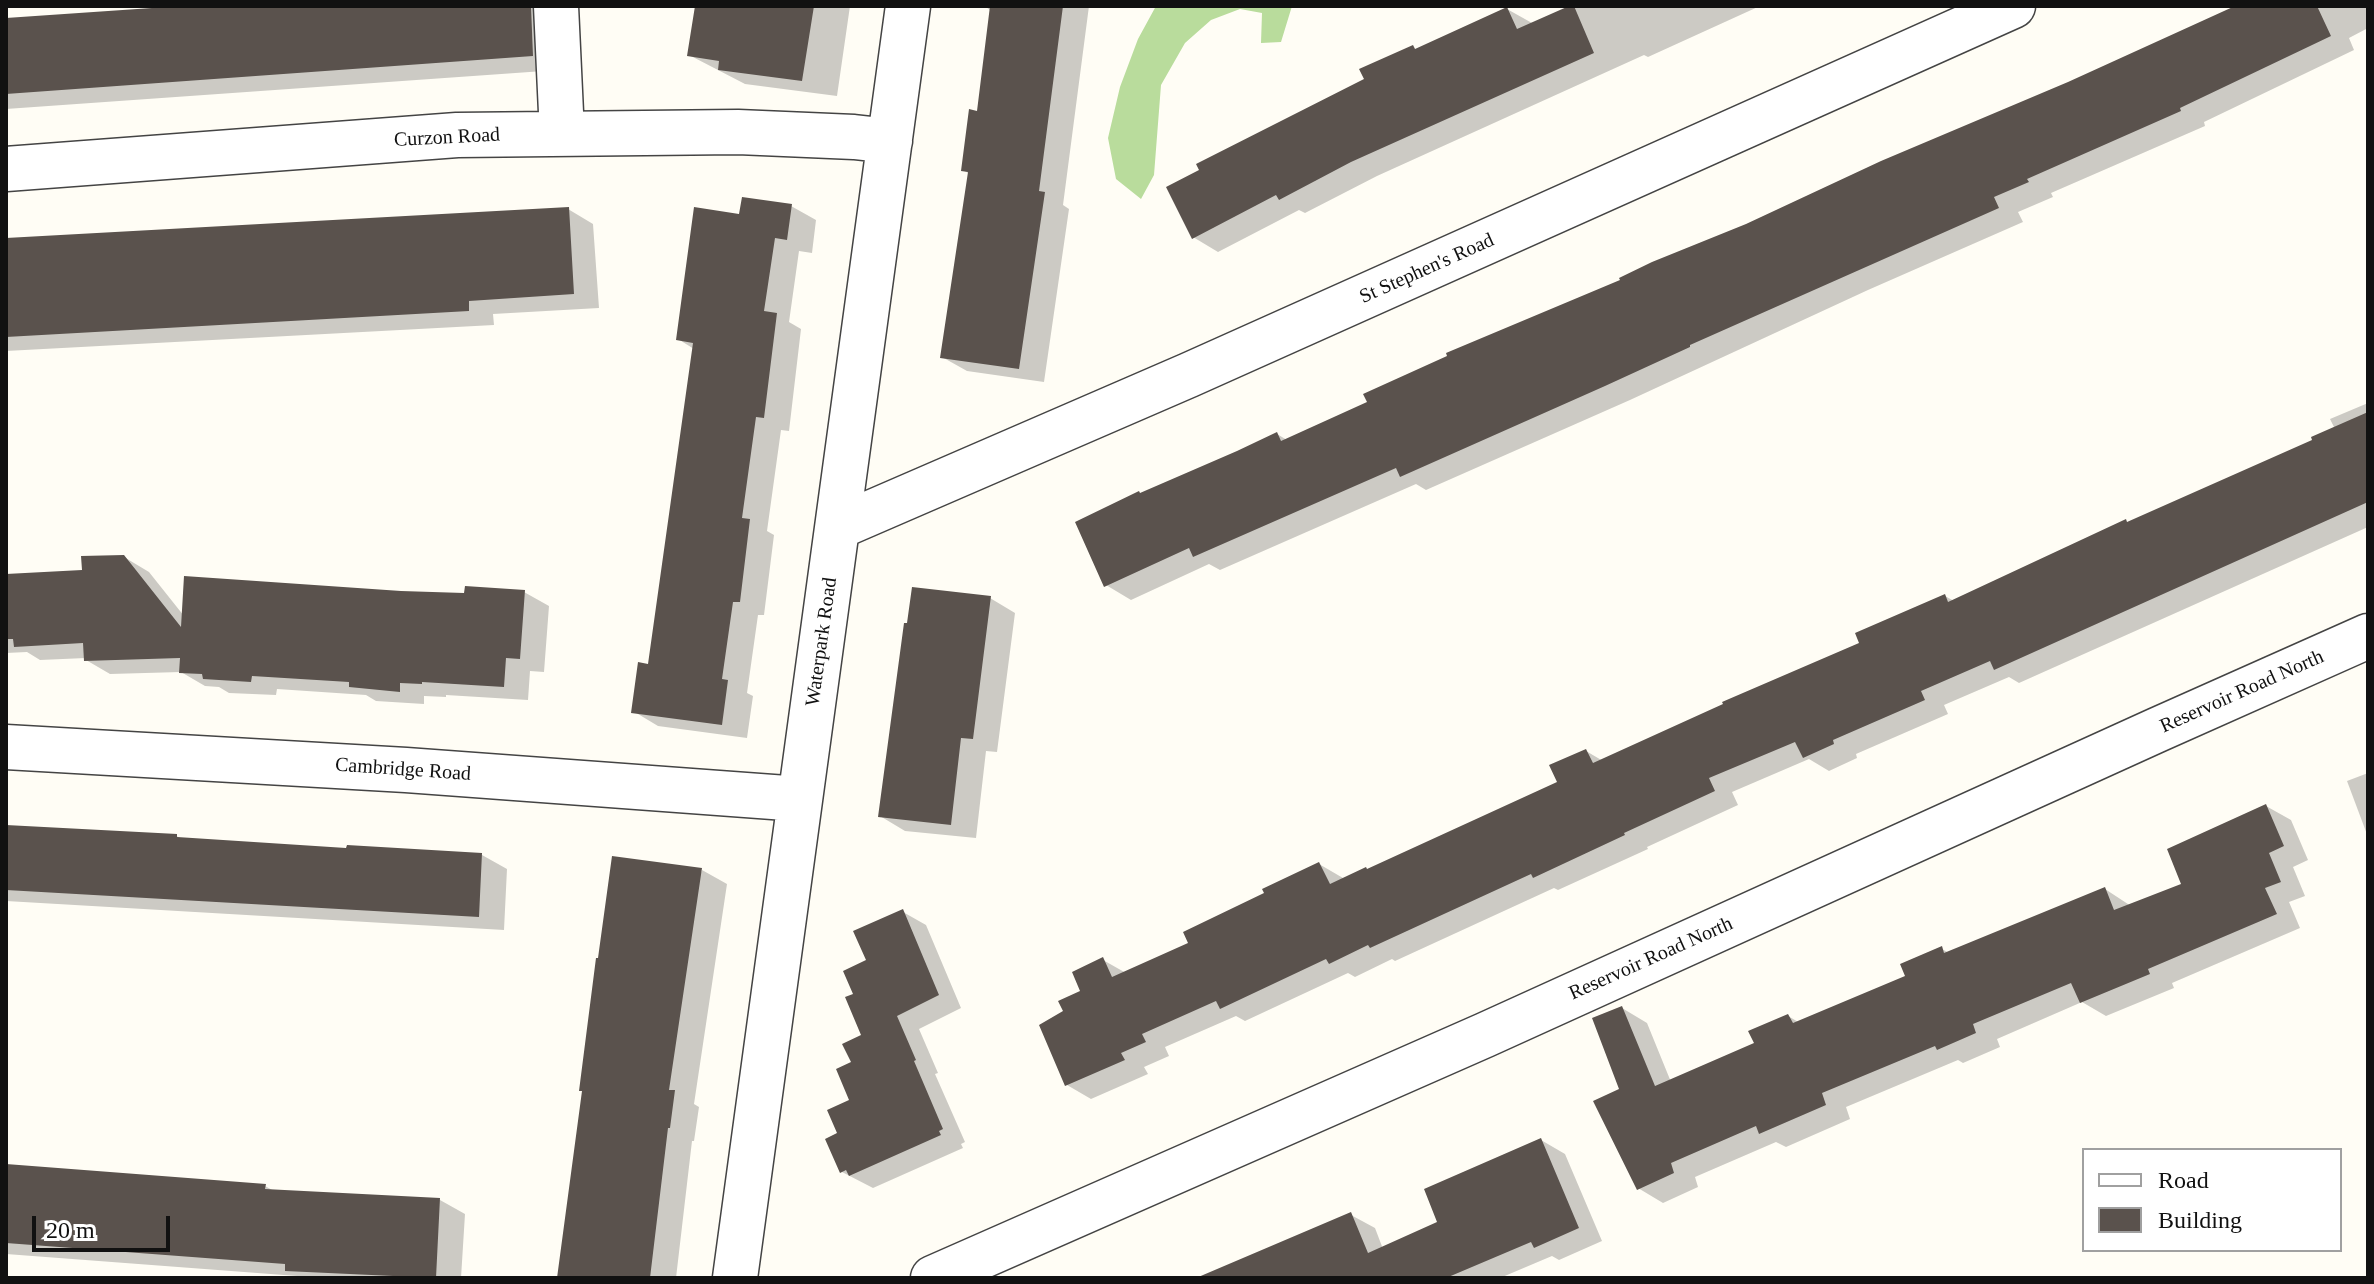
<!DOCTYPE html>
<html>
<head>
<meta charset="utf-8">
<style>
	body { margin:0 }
	#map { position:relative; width:2374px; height:1284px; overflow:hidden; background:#fffdf5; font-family:Georgia,serif }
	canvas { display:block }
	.frame { position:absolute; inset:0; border:8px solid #111; pointer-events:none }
	.legend { position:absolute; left:2082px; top:1148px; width:260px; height:104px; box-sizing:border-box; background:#fff; border:2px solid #a0a0a0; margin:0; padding:10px 14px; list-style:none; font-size:24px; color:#111 }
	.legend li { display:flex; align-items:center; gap:16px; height:40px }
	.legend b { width:40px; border:2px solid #a0a0a0 }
	.scale { position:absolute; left:32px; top:1216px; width:138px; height:36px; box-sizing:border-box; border:4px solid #111; border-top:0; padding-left:10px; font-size:24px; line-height:28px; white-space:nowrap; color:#111; -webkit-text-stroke:6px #fff; paint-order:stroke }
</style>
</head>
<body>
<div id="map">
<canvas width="2374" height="1284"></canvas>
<div class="frame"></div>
<ul class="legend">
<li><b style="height:10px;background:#fff"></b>Road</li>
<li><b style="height:22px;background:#5a524d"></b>Building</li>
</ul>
<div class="scale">20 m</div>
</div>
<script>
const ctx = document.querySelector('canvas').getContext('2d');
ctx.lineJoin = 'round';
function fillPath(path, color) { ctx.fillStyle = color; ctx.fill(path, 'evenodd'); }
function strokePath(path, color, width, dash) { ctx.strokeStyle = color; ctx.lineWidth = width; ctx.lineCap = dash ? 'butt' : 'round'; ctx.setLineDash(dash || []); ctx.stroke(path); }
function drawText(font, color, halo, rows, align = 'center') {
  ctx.font = font + ' Georgia,serif'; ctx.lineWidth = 8; ctx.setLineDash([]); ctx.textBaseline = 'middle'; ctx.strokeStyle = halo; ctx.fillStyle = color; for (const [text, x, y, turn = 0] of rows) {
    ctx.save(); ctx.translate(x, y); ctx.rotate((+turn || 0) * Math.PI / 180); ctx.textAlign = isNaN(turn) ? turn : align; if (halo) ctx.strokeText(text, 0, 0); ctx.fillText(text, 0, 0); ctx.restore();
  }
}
const forest = new Path2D(`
	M 1156,6 L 1292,6 L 1281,42 L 1261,43 L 1262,13 L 1240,9 L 1211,20 L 1185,43 L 1161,85 L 1154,175 L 1141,199 L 1116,179 L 1108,138 L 1120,87 L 1138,39 Z`);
const shadow = new Path2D(`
	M 208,6 L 562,6 L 558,70 L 6,109 L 6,20 Z
	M 697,6 L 850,6 L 837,96 L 745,84 L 689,55 Z
	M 985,6 L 1089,6 L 1063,205 L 1069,209 L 1044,382 L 967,371 L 942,357 L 970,174 L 963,170 L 978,113 L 991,11 Z
	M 1574,6 L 1760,6 L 1648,57 L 1644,55 L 1377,176 L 1305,213 L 1299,210 L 1218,252 L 1193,237 L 1366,80 L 1413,48 L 1417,50 L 1507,9 L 1532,23 Z
	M 2239,6 L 2368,6 L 2368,28 L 2349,38 L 2354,50 L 2204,122 L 2205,126 L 2051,193 L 2053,197 L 2018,212 L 2023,222 L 1868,290 L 1630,400 L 1426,490 L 1416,484 L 1220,570 L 1209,564 L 1131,600 L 1106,585 L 1277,434 L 1287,440 L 1747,226 L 2168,40 Z
	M 791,206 L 816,220 L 812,253 L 799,251 L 789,322 L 801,329 L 789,431 L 781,430 L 767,531 L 774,535 L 764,615 L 758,615 L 747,693 L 753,696 L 747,738 L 658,726 L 633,711 L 650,666 L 694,349 L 678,339 L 741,216 Z
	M 568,209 L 593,224 L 599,308 L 493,314 L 494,325 L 6,351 L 6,240 Z
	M 2368,403 L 2368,527 L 2019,683 L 2009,677 L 1944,705 L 1948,714 L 1856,754 L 1857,758 L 1829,771 L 1809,759 L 1732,792 L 1738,805 L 1647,847 L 1648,849 L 1558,890 L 1554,888 L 1395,961 L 1392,959 L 1355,977 L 1348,973 L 1245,1021 L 1236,1016 L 1165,1047 L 1169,1056 L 1144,1067 L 1148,1074 L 1091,1099 L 1067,1085 L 1065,1012 L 1082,992 L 1103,960 L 1126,973 L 1191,944 L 1266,894 L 1319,864 L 1343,878 L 1368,871 L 1560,783 L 1586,751 L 1603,761 L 1862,644 L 1945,596 L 1954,601 L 2315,441 L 2335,429 L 2330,419 Z
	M 124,557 L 149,572 L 184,616 L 524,592 L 549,606 L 544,672 L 530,671 L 528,700 L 446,695 L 446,697 L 424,696 L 424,704 L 376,701 L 366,695 L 277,689 L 276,695 L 229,693 L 219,687 L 205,686 L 181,672 L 110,674 L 86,660 L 86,658 L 40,660 L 27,652 L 6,653 L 6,576 L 84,572 Z
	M 990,598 L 1015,613 L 997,752 L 986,751 L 976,838 L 905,831 L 880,816 Z
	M 2368,773 L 2368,837 L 2347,781 Z
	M 2266,806 L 2291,820 L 2308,860 L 2293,867 L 2305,896 L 2289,902 L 2300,928 L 2172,983 L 2174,988 L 2106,1016 L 2082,1002 L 1997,1039 L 2000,1047 L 1963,1063 L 1958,1060 L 1846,1107 L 1850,1119 L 1786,1147 L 1776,1142 L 1695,1177 L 1698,1187 L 1663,1203 L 1638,1188 L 1622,1090 L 1622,1008 L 1647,1023 L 1671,1082 L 1756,1044 L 1788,1016 L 1800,1023 L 1908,977 L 1942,949 L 1949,953 L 2105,889 L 2131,906 L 2184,885 Z
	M 6,826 L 176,836 L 183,839 L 348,850 L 482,855 L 507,869 L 504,930 L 6,901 Z
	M 702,870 L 727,884 L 694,1104 L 699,1107 L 694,1141 L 692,1141 L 676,1278 L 559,1278 Z
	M 903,912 L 926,925 L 961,1008 L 919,1029 L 938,1073 L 935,1074 L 965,1142 L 961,1144 L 963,1148 L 873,1188 L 842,1172 L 852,1101 L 854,1063 L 864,1036 L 855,995 L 869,961 Z
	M 1541,1140 L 1565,1154 L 1602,1241 L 1559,1260 L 1552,1256 L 1500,1278 L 1219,1278 L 1351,1215 L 1375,1228 L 1383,1249 L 1440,1223 Z
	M 6,1166 L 265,1186 L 274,1191 L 440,1200 L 465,1214 L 461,1278 L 301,1278 L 297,1276 L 6,1254 Z`);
const building = new Path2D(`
	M 181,6 L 531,6 L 533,56 L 6,94 L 6,18 Z
	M 695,6 L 814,6 L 802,81 L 718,70 L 719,61 L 687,56 Z
	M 990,6 L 1063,6 L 1039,191 L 1045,192 L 1019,369 L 940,358 L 968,172 L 961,171 L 969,109 L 977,111 Z
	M 1569,6 L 1574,6 L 1594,53 L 1351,162 L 1279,200 L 1276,195 L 1192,239 L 1166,187 L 1199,170 L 1196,164 L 1364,79 L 1359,69 L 1413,45 L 1415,49 L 1507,7 L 1517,29 Z
	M 2235,6 L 2317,6 L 2331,36 L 2180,108 L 2181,111 L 2027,179 L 2029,182 L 1994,197 L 1999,208 L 1690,345 L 1690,347 L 1605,386 L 1400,477 L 1396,468 L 1193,557 L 1189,548 L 1104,587 L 1075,522 L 1139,491 L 1140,493 L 1237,451 L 1277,432 L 1281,441 L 1367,402 L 1363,394 L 1447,356 L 1446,353 L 1620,280 L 1619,278 L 1652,262 L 1746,224 L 1881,161 L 2068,82 Z
	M 742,197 L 792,204 L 787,240 L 775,238 L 764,311 L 777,313 L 764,418 L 756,417 L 742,518 L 750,519 L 740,602 L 733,602 L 722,679 L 728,680 L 722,725 L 631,713 L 638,662 L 648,664 L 693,343 L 676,340 L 694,207 L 739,214 Z
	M 569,207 L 574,294 L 469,301 L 469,311 L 6,337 L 6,238 Z
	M 2368,412 L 2368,502 L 1994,670 L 1990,661 L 1921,691 L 1925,700 L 1833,740 L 1834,744 L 1803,758 L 1795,742 L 1709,778 L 1715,791 L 1624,833 L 1625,835 L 1533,878 L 1531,874 L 1370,948 L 1368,945 L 1329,964 L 1326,959 L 1220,1009 L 1216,1001 L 1142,1034 L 1146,1042 L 1121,1053 L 1125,1060 L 1065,1086 L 1039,1025 L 1063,1011 L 1058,1001 L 1080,991 L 1072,972 L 1103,957 L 1112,977 L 1188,943 L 1183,932 L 1264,893 L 1262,889 L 1319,862 L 1330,884 L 1366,867 L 1367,869 L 1557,782 L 1549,765 L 1586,749 L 1593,763 L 1723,704 L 1722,702 L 1859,643 L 1855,633 L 1945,594 L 1948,602 L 2126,519 L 2127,522 L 2312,440 L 2311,437 Z
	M 124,555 L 181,627 L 184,576 L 401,591 L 464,593 L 465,586 L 525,590 L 520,659 L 506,658 L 504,687 L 422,682 L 422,684 L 400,683 L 400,692 L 349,687 L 349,682 L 252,676 L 251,682 L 203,679 L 202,674 L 179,673 L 180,658 L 84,661 L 83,643 L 14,647 L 13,639 L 6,639 L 6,574 L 82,570 L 81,556 Z
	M 912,587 L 991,596 L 973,739 L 961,738 L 951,825 L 878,817 L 904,623 L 907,623 Z
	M 2266,804 L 2284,846 L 2269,853 L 2281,882 L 2265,888 L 2277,914 L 2148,969 L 2150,974 L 2080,1003 L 2071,983 L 1973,1024 L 1976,1033 L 1937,1050 L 1935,1046 L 1822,1093 L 1826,1105 L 1759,1134 L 1756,1126 L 1671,1163 L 1674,1173 L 1637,1190 L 1593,1101 L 1619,1089 L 1592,1018 L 1622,1006 L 1655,1086 L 1754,1043 L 1748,1031 L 1788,1014 L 1793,1023 L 1905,976 L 1900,964 L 1942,946 L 1944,953 L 2105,887 L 2114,910 L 2181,884 L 2167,849 Z
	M 6,825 L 177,834 L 177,837 L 346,848 L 347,845 L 482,853 L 479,917 L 6,890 Z
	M 612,856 L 702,868 L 669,1090 L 675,1090 L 670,1128 L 668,1128 L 650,1278 L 557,1278 L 582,1091 L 579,1091 L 596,958 L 598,958 Z
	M 903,909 L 939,995 L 897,1016 L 916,1060 L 914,1061 L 943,1129 L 939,1131 L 941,1135 L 849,1176 L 846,1170 L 840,1173 L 825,1139 L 837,1133 L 827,1110 L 849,1100 L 836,1069 L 851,1062 L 842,1044 L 861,1035 L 845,997 L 853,994 L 843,971 L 866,960 L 853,931 Z
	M 1541,1138 L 1579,1228 L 1534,1248 L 1531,1242 L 1446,1278 L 1196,1278 L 1351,1212 L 1368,1253 L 1437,1222 L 1424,1189 Z
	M 6,1164 L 266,1184 L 265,1189 L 440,1198 L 436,1278 L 285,1271 L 285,1264 L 6,1243 Z`);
const minor = new Path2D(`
	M 556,6 L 562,134
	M 6,169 L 457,135 L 738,132 L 854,137 L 890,141
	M 838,527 L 1189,375 L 2013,6
	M 6,747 L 406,770 L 800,799
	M 735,1278 L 908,6
	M 933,1278 L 1485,1035 L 2157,730 L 2368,636`);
const streetNames = [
	["Curzon Road",447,138,-3],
	["St Stephen's Road",1427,269,-24],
	["Waterpark Road",822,642,-82],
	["Reservoir Road North",2242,692,-24],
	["Cambridge Road",403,770,4],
	["Reservoir Road North",1651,959,-24]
];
fillPath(forest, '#b9dc9c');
fillPath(shadow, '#0003');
fillPath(building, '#5a524d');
strokePath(minor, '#444', 47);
strokePath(minor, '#fff', 44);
drawText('20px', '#111', '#fff', streetNames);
</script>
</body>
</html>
